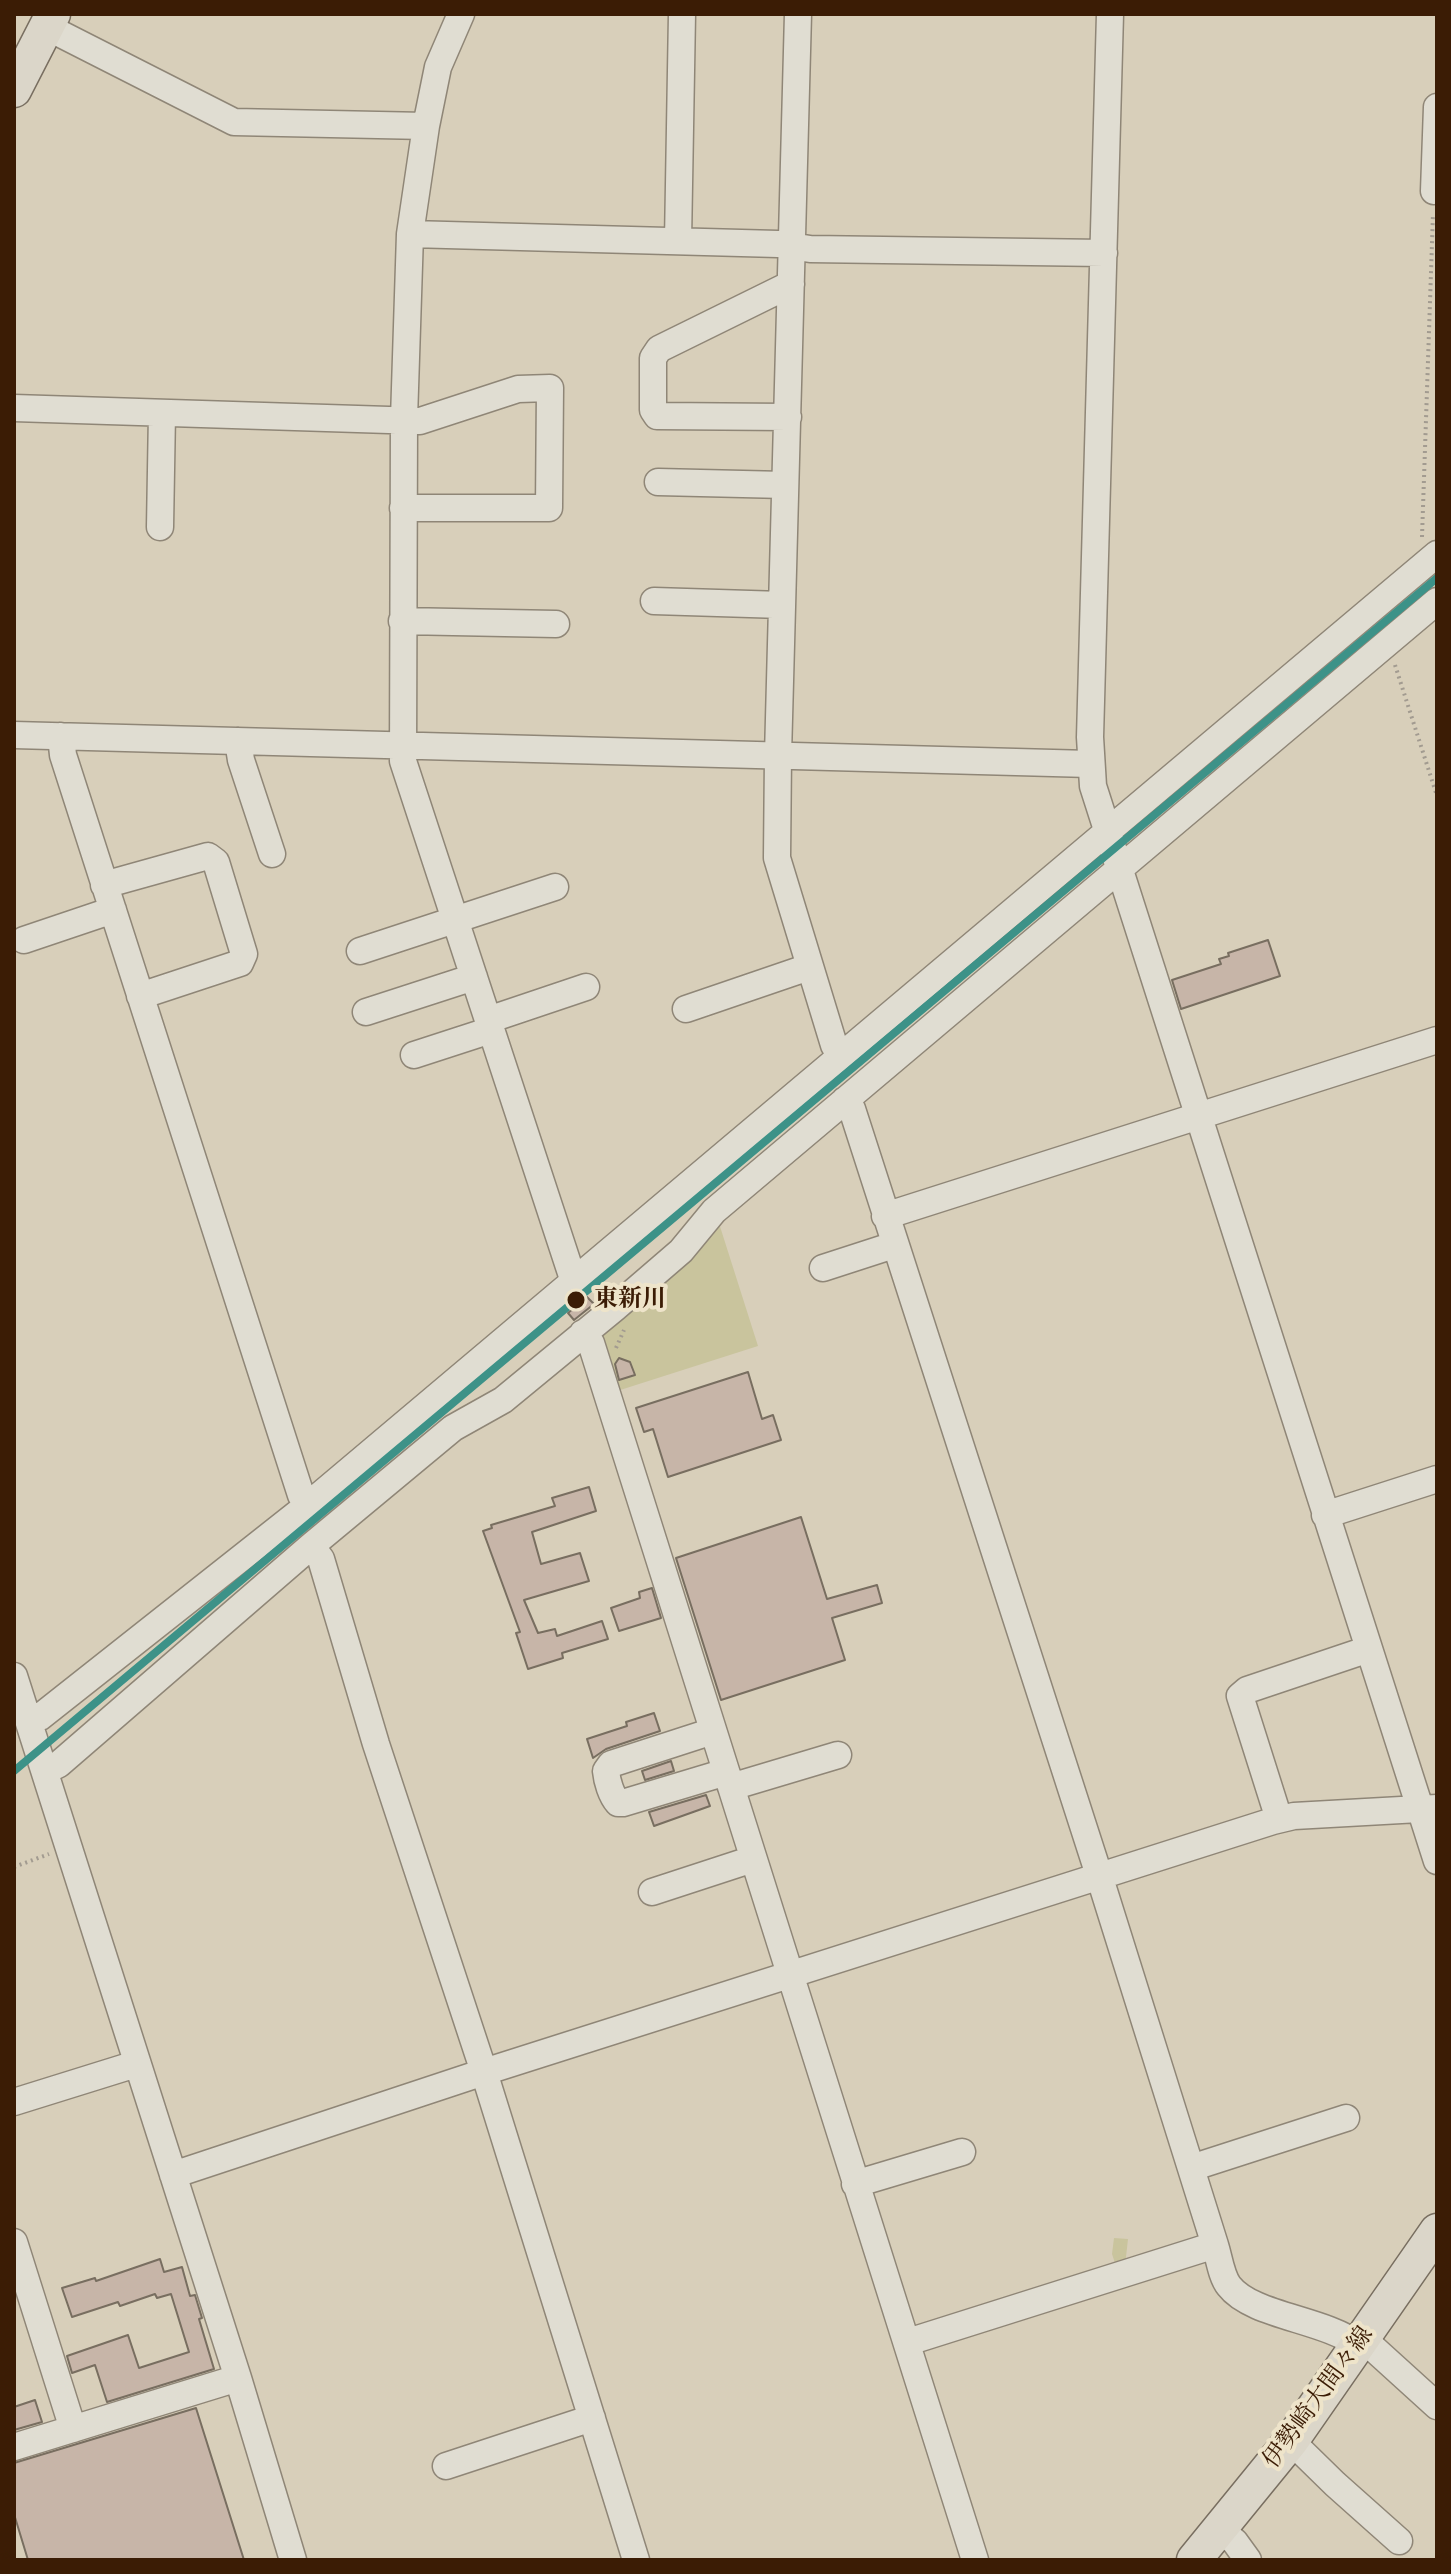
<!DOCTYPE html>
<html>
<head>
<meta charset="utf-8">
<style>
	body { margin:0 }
	#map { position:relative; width:1451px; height:2574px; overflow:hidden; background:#d8cfba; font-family:"Libre Bodoni",serif }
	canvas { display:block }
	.frame { position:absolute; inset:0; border:16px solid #3b1c05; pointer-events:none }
</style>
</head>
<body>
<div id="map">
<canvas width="1451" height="2574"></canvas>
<div class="frame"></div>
</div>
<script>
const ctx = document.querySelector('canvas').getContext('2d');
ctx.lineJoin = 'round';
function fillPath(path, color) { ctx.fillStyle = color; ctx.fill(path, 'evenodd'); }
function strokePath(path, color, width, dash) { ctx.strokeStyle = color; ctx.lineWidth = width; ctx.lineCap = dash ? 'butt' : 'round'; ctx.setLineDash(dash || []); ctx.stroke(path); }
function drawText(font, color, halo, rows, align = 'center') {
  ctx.font = font + ' "Libre Bodoni","Noto Serif JP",serif'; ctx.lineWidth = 8; ctx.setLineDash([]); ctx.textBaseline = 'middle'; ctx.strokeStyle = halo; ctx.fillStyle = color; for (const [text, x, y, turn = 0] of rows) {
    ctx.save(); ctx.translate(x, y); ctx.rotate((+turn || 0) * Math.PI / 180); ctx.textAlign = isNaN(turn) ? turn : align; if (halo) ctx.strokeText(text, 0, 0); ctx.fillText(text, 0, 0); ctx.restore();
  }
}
const green = new Path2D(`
	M 717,1217 L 758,1346 L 614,1392 L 603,1341 L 603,1328 Z
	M 1114,2238 L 1128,2239 L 1125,2266 L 1117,2269 L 1112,2254 Z`);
const building = new Path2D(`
	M 1268,940 L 1280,976 L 1181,1009 L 1172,980 L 1221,964 L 1219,959 L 1229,956 L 1228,953 Z
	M 587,1297 L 594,1304 L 574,1320 L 568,1313 Z
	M 619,1358 L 630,1362 L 635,1375 L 619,1380 L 615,1364 Z
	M 748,1372 L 762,1419 L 773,1415 L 781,1440 L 668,1477 L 653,1429 L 644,1432 L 636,1408 Z
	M 589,1487 L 596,1511 L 532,1532 L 541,1564 L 580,1553 L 589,1581 L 524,1600 L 538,1633 L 555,1629 L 557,1636 L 602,1621 L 608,1639 L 562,1653 L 563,1658 L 528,1669 L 516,1633 L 520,1632 L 483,1531 L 492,1528 L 491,1525 L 555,1506 L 552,1498 Z
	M 801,1517 L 827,1599 L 877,1585 L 882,1603 L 832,1618 L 845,1660 L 721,1700 L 676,1558 Z
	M 652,1588 L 661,1618 L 619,1631 L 611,1608 L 640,1598 L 639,1592 Z
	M 654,1713 L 660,1731 L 606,1749 L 593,1758 L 587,1739 L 627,1726 L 626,1722 Z
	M 671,1761 L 674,1771 L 645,1780 L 642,1771 Z
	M 706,1795 L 710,1806 L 654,1826 L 649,1812 Z
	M 160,2259 L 164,2272 L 182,2267 L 190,2296 L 195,2295 L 202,2318 L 199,2319 L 214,2369 L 107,2402 L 95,2365 L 72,2373 L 67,2356 L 128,2335 L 139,2368 L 189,2352 L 171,2294 L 157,2298 L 155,2294 L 120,2306 L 118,2302 L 72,2317 L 62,2288 L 95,2278 L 96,2281 Z
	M 35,2400 L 42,2422 L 14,2430 L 14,2407 Z
	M 196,2408 L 244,2560 L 28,2560 L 14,2514 L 14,2463 Z`);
const path = new Path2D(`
	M 1422,537 L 1433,214
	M 1395,665 L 1437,796
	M 616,1348 L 624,1330
	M 14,1867 L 49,1854`);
const minor = new Path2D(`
	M 461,14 L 438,67 L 426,126 L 410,234 L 404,419 L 403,761 L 573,1279
	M 798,14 L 778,755 L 777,858 L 834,1045 L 840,1055
	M 1110,14 L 1090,737 L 1093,786 L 1437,1861
	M 47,27 L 234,122 L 426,126
	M 1434,191 L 1437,107
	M 410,234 L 778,244 L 810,249 L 1104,253
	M 678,241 L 682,14
	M 14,408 L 420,421 L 518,389 L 550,388 L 549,508 L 403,508
	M 788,417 L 657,416 L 653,410 L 653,358 L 659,349 L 791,284
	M 658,482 L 785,485
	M 160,527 L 162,413
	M 654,601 L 782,605
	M 402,621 L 556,624
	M 14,735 L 1090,764
	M 61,736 L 63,755 L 301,1495 L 307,1506
	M 238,741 L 241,760 L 272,854
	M 104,885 L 208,856 L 216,862 L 244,954 L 240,963 L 140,996
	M 24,940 L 113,910
	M 360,951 L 555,887
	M 686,1009 L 809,967
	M 366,1012 L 474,977
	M 488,1020 L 586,987
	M 414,1055 L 491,1030
	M 845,1100 L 852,1109 L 1099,1875 L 1215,2245 L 908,2342
	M 885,1216 L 1437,1040
	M 823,1268 L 894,1245
	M 583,1333 L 591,1343 L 975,2560
	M 1325,1515 L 1437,1479
	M 311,1546 L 321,1559 L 376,1744 L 484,2072 L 636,2560
	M 14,1676 L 238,2378 L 293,2560
	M 29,1722 L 40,1717 L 307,1506 L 1437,554
	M 713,1731 L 611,1764 L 606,1771 C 607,1781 611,1795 618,1803 L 623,1803 L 726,1772
	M 45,1771 L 59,1764 L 311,1546 L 453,1428 L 503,1400 L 616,1307 L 681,1251 L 714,1211 L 1437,601
	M 731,1787 L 838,1755
	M 1279,1819 L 1240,1696 L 1247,1690 L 1369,1649
	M 652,1892 L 753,1859
	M 14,2102 L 136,2064
	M 1191,2168 L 1346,2118
	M 173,2175 L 484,2072 L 1273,1821 L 1294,1816 L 1437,1808
	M 855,2184 L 962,2152
	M 14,2242 L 73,2429
	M 1215,2245 C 1219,2257 1221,2276 1229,2286 C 1252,2316 1324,2319 1358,2345
	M 1361,2340 L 1372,2347 L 1437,2406
	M 1291,2441 L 1335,2484 L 1399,2541
	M 14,2447 L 238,2378
	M 446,2466 L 592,2418
	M 1220,2529 L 1235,2542 L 1248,2560`);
const major = new Path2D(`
	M 14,90 L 53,14
	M 1194,2560 L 1291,2441 L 1437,2231`);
const rail1 = new Path2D(`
	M 14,1771 L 1437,578`);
const markers = [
	[576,1300,10,"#3b1c05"]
];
const stopNames = [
	["東新川",594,1300]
];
const streetNames = [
	["伊勢崎大間々線",1319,2398,-54]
];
fillPath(green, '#c9c49d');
fillPath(building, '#c7b5a8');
strokePath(building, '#786e60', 2);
strokePath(minor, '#8f8677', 29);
strokePath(major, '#786e60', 37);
strokePath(path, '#a29b90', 4, [2, 4]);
strokePath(minor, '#e0ddd2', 26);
strokePath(major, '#dbd6c9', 34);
strokePath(rail1, '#3d9288', 8);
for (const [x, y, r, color] of markers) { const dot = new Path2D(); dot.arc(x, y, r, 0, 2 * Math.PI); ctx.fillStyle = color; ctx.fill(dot); strokePath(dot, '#eee4ca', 3); }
drawText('bold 24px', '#3b1c05', '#eee4ca', stopNames, 'left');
drawText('24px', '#3b1c05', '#eee4ca', streetNames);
</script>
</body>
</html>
